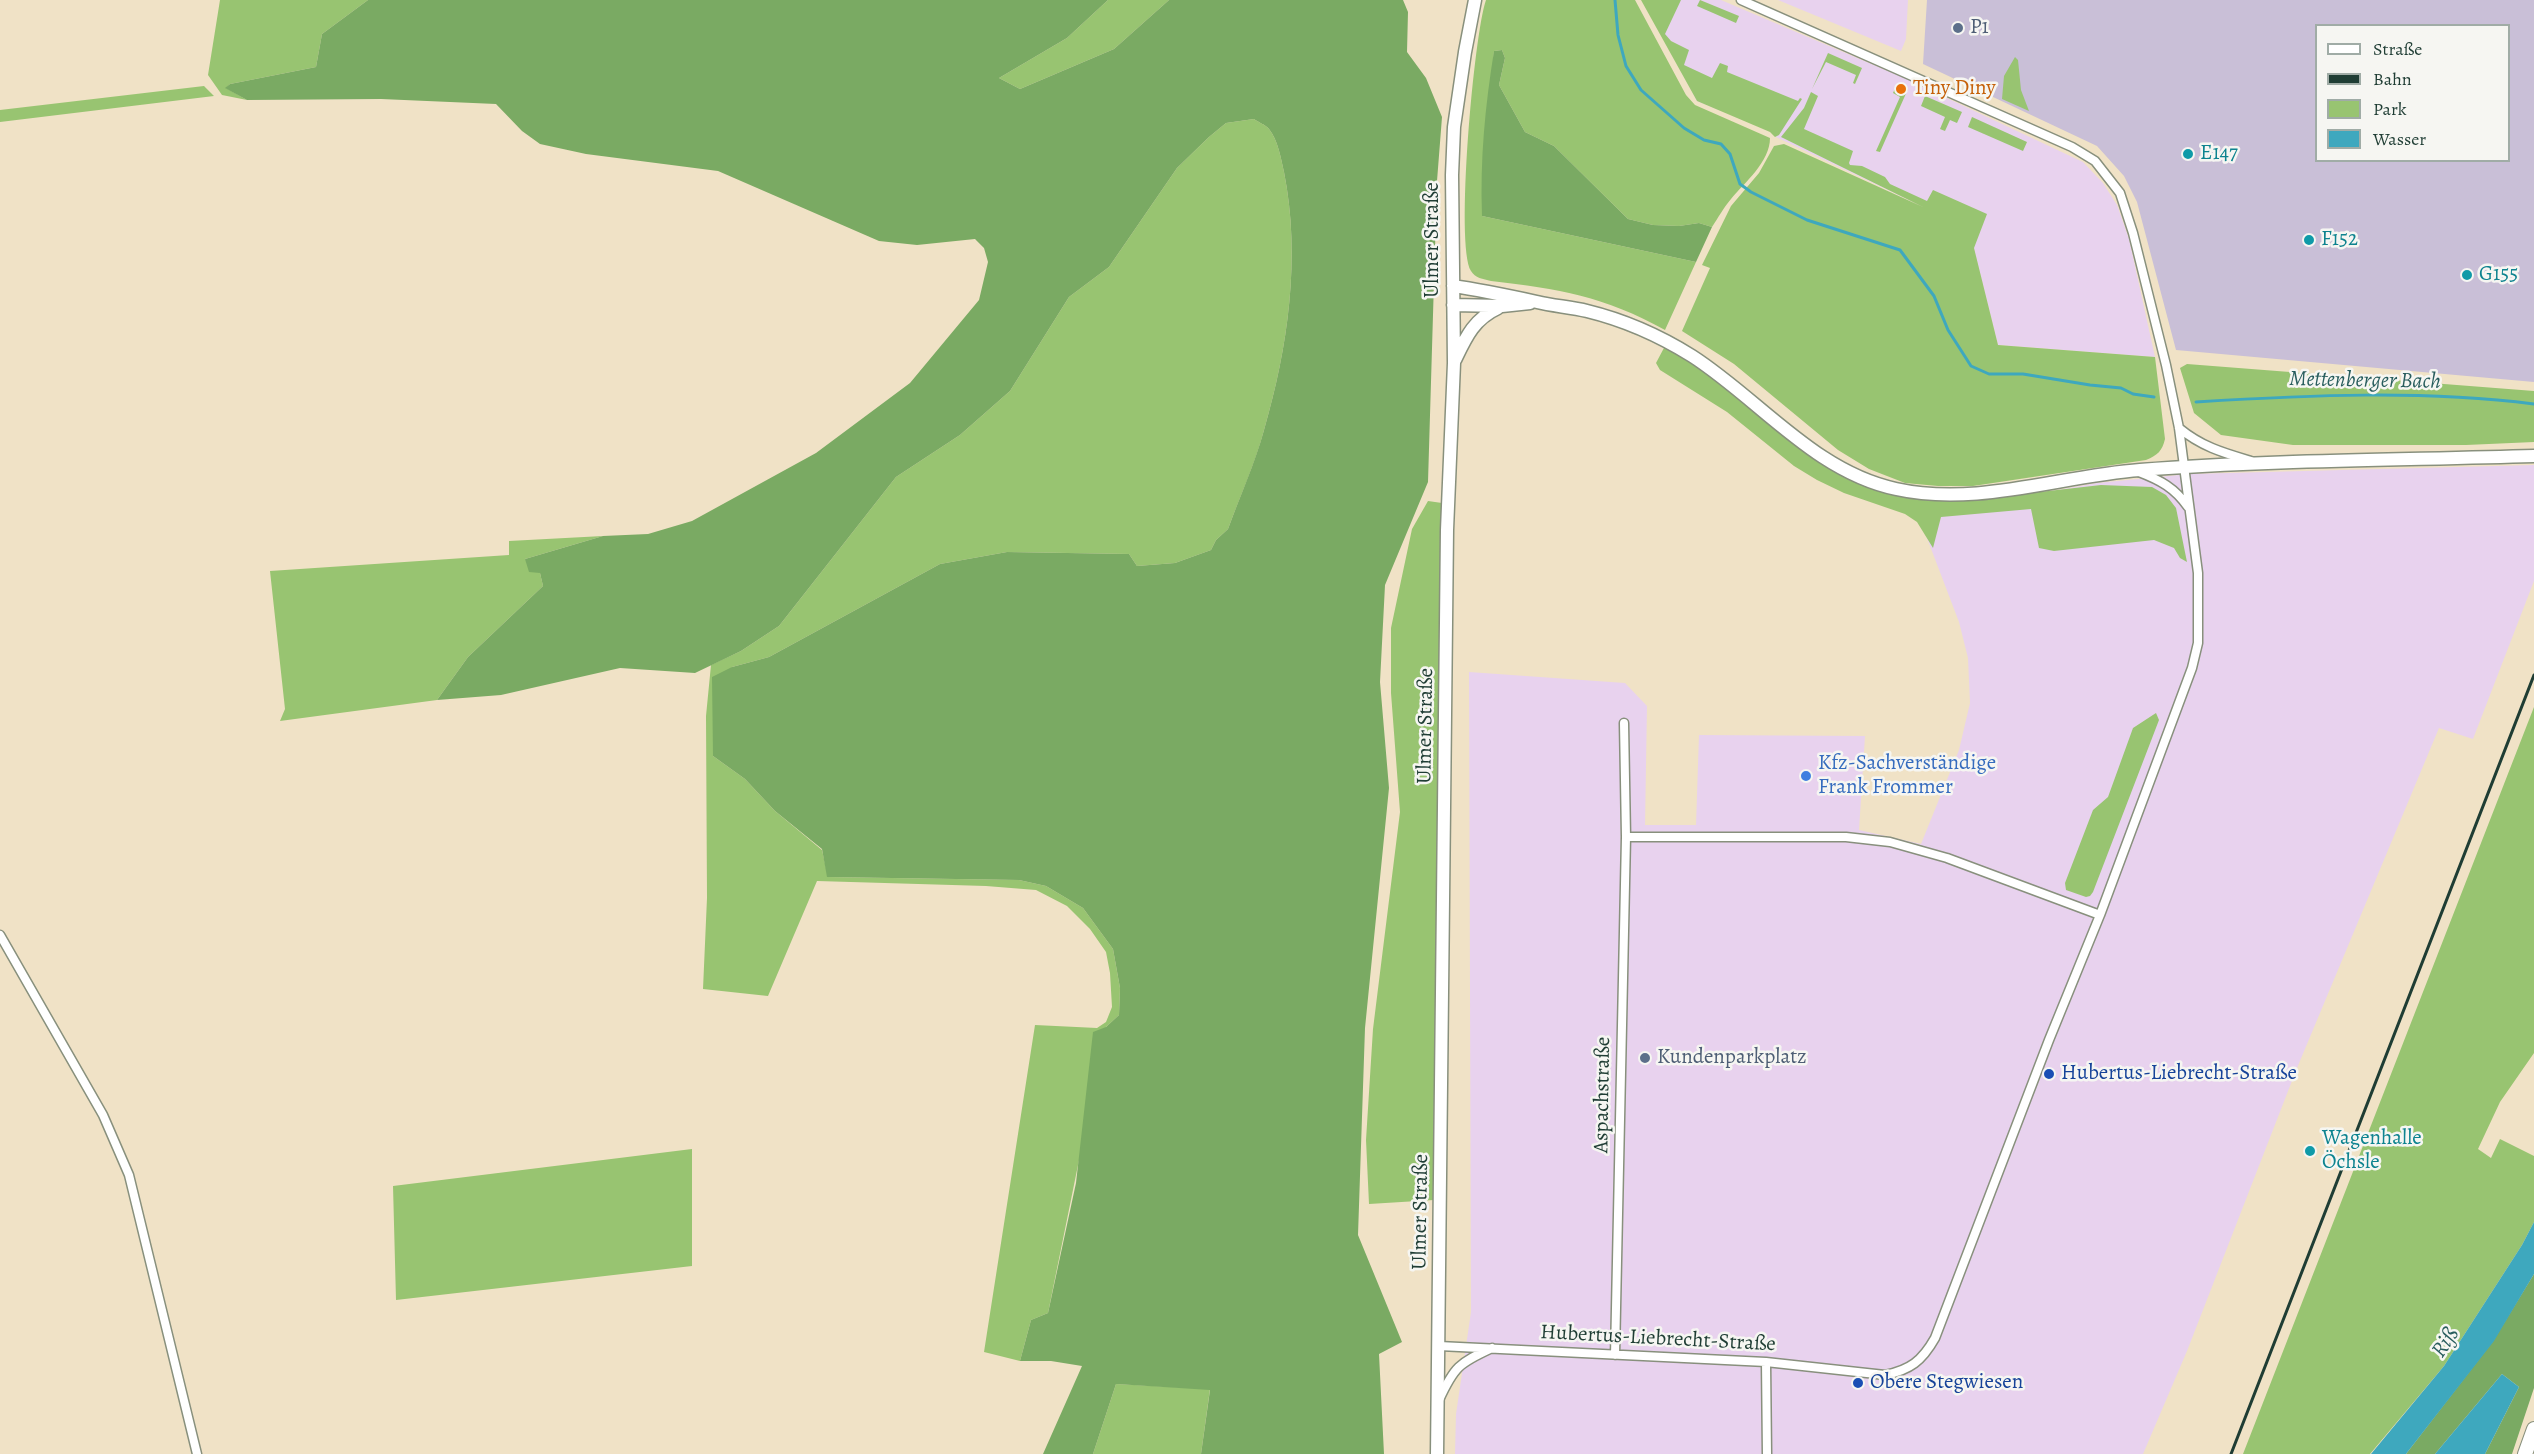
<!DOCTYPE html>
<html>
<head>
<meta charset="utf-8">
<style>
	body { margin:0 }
	#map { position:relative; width:2534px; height:1454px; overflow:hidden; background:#f0e2c6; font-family:Alegreya,serif }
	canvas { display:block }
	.legend { position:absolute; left:2315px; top:24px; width:195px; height:138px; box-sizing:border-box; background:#f6f6f2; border:2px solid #a0aca6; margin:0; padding:8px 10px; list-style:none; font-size:18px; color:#1f3d34 }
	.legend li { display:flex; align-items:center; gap:12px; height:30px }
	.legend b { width:30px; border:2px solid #a0aca6 }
</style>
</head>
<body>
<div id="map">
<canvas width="2534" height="1454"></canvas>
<ul class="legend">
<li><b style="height:8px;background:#fff"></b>Straße</li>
<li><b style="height:8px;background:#1f3d34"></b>Bahn</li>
<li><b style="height:16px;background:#98c471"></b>Park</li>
<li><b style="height:16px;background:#3ea8be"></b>Wasser</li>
</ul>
</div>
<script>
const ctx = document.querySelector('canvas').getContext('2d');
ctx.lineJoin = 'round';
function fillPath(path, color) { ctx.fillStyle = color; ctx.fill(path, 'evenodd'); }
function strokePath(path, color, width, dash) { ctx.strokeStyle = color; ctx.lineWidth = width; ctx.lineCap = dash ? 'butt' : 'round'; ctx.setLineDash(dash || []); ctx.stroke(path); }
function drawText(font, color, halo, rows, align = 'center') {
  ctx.font = font + ' Alegreya,serif'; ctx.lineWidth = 5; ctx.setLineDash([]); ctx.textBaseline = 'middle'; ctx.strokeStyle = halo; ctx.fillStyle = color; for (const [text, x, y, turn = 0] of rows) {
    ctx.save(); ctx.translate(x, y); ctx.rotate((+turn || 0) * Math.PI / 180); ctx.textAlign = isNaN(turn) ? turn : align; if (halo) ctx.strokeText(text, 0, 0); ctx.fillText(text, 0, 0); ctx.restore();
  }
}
const built = new Path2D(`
	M 1643,0 L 1721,0 L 1902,77 L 2083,162 L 2103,183 L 2117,205 L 2129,239 L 2155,357 L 1998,345 L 1970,233 L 1951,220 L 1776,137 L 1771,131 L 1697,101 Z
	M 1778,0 L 1908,0 L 1906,39 L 1901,51 Z
	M 2534,465 L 2534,581 L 2473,739 L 2439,728 L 2297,1068 L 2187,1351 L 2143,1454 L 1455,1454 L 1456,1414 L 1471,1312 L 1469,672 L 1625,683 L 1647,706 L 1645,825 L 1696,825 L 1699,735 L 1865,736 L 1859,830 L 1921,844 L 1959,750 L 1970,703 L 1968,658 L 1959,622 L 1914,504 L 1995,501 L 2097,483 L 2189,474 Z`);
const industrial = new Path2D(`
	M 1927,0 L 2534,0 L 2534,382 L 2176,350 L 2137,202 L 2124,176 L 2097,146 L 1923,64 ZM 2316,26 L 2508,26 L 2508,160 L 2316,160 Z`);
const green = new Path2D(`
	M 220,0 L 368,0 L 322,34 L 316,67 L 230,84 L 226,88 L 247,100 L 222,95 L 208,75 Z
	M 1108,0 L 1169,0 L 1114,49 L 1020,89 L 999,78 L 1067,38 Z
	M 1486,0 L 1635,0 L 1686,95 L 1695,105 L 1770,138 C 1770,162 1745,182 1731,199 C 1724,207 1718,218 1712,227 L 1699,223 L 1679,226 L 1653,225 L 1628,219 L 1554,146 L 1525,132 L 1499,85 L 1505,58 L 1502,50 L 1494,51 L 1482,216 L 1696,262 L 1665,330 C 1604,296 1559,289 1491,281 C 1483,279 1475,278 1471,271 C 1455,245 1474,34 1486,0 Z
	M 1641,0 L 1681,0 L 1665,34 L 1671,41 L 1689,50 L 1684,65 L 1712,78 L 1720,63 L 1728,66 L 1727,72 L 1798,101 L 1800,98 L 1802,99 L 1779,135 L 1775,137 L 1770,132 L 1697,101 Z
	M 1700,0 L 1739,16 L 1736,23 L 1697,6 Z
	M 1828,53 L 1862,68 L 1855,84 L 1853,83 L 1856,75 L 1826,62 L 1812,89 Z
	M 2015,57 L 2018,60 L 2021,90 L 2029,111 L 2002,99 L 2004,76 Z
	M 1897,84 L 1908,89 L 1880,152 L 1876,151 L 1900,97 L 1893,93 Z
	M 204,86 L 214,96 L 0,122 L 0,110 Z
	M 1811,92 L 1818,96 L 1804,129 L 1853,151 L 1849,163 L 1850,165 L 1862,166 L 1885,177 L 1890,184 L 1927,201 L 1933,190 L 1987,214 L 1974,248 L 1998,345 L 2155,357 L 2165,439 C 2162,451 2158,455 2146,460 L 1973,486 L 1938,486 L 1905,483 L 1869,469 L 1838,450 L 1734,364 L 1682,331 L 1710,268 L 1702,265 L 1731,206 L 1759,173 L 1774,146 L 1784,144 L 1923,207 L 1781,137 L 1804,108 Z
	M 1925,96 L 1962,112 L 1957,123 L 1950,120 L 1945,131 L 1940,129 L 1945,117 L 1921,106 Z
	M 1972,117 L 2027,142 L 2023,151 L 1968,127 Z
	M 1254,119 C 1258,122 1266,125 1269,129 C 1278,140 1281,159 1284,172 C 1301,257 1288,348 1264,430 C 1255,464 1240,496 1228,529 L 1216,540 L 1211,550 L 1175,563 L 1137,566 L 1129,554 L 1007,552 L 940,564 L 769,657 L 732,667 L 713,756 L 745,779 L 775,811 L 822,850 L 828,877 L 1019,880 L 1046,886 L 1083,908 L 1113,949 L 1120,988 L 1119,1015 L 1106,1027 L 1048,1313 L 1031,1320 L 1020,1361 L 984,1352 L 1035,1025 L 1097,1028 L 1106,1022 L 1112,1007 L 1110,973 L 1106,952 L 1090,929 L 1067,906 L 1036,890 L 986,886 L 817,881 L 768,996 L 703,989 L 707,898 L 706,716 L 711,665 L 741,651 L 779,626 L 896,477 L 960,435 L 1010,391 L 1069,297 L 1109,267 L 1177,168 L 1209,137 L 1226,123 Z
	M 1665,346 L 1691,360 L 1831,469 L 1949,500 L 1978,499 L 2101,485 L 2152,487 L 2166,495 L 2176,508 L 2187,562 L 2180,558 L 2174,548 L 2154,540 L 2054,551 L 2039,548 L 2031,509 L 1941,517 L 1933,548 L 1917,522 L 1905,514 L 1844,493 L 1817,480 L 1794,466 L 1727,412 L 1660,370 L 1656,363 Z
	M 2187,364 L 2534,391 L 2534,442 L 2466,445 L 2293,445 L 2221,435 L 2194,413 L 2180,368 Z
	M 1428,501 L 1442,503 L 1434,1200 L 1369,1204 L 1366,1140 L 1373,1029 L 1400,812 L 1391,693 L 1391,628 L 1412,529 Z
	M 603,536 L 525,559 L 540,573 L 543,586 L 468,657 L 437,700 L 280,721 L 285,709 L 270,571 L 509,555 L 509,541 Z
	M 2534,707 L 2534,1053 L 2500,1102 L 2478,1149 L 2491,1158 L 2500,1139 L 2534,1156 L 2534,1222 L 2522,1245 L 2444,1366 L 2370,1454 L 2243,1454 Z
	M 2156,713 L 2159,720 L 2093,892 L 2090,896 L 2086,897 L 2066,890 L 2065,883 L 2093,810 L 2108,797 L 2133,728 Z
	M 692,1149 L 692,1266 L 396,1300 L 393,1186 Z
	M 1116,1384 L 1210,1389 L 1201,1454 L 1093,1454 Z`);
const forest = new Path2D(`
	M 368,0 L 1108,0 L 1067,38 L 999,78 L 1020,89 L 1114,49 L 1169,0 L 1403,0 L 1408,12 L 1407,52 L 1426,78 L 1442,117 L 1437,181 L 1428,482 L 1385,585 L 1380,682 L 1389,788 L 1365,1028 L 1358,1235 L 1402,1342 L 1379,1354 L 1384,1454 L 1201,1454 L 1210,1390 L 1116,1384 L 1093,1454 L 1043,1454 L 1082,1366 L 1051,1361 L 1020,1361 L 1031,1320 L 1048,1313 L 1076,1183 L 1093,1032 L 1106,1027 L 1119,1015 L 1120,988 L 1113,949 L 1083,908 L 1046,886 L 1019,880 L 827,877 L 822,849 L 775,811 L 745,779 L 713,756 L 712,677 L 732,667 L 769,657 L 940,564 L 1007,552 L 1129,554 L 1137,566 L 1175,563 L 1211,550 L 1216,540 L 1228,529 C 1240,496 1255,463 1264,430 C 1288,348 1301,257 1284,172 C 1281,159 1278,140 1269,129 C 1266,125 1258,122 1254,119 L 1226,123 L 1209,137 L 1177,168 L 1109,267 L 1069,297 L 1010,391 L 960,435 L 896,477 L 779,626 L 741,651 L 695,673 L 620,668 L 501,695 L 437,700 L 468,657 L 543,586 L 540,573 L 529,572 L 525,559 L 603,536 L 648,534 L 692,521 L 816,453 L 910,383 L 979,300 L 988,262 L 984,248 L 975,239 L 917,245 L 879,241 L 718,171 L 586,154 L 540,144 L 522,131 L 496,104 L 381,99 L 247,100 L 225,88 L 230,84 L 316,67 L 322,34 Z
	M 1502,50 L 1505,58 L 1499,85 L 1525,132 L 1554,146 L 1628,219 L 1653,225 L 1679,226 L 1699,223 L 1712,227 L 1696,262 L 1482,216 C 1480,159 1485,107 1494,51 Z
	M 2534,1274 L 2534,1388 L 2512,1454 L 2485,1454 L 2519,1387 L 2502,1374 L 2435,1454 L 2406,1454 L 2493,1341 Z`);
const water = new Path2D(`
	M 2534,1222 L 2534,1274 L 2494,1341 L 2406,1454 L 2371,1454 L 2444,1366 L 2522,1245 Z
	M 2502,1374 L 2519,1387 L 2485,1454 L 2435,1454 Z`);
const stream = new Path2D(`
	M 1615,0 L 1618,35 L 1626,66 L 1641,90 L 1684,128 L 1704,140 L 1721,144 L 1730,154 L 1740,184 L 1751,192 L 1807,220 L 1900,250 L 1934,296 L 1948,330 L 1971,366 L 1989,374 L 2023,374 L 2090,385 L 2121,388 L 2133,394 L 2154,397
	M 2196,402 C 2308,395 2422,390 2534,404`);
const minor = new Path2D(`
	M 2179,428 C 2202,447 2224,453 2251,461
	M 2139,472 C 2160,480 2175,488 2188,507
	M 1624,723 L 1626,837
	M 0,935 L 103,1115 L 129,1175 L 197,1454
	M 1439,1346 L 1766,1362 L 1885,1375 C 1910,1370 1922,1361 1935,1338 L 2049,1040 L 2100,915 L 2192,668 L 2198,643 L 2198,573 L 2179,428 L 2166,365 L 2133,233 L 2120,193 L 2095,161 L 2072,147 L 1741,0
	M 1615,1355 L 1626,837 L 1846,837 L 1890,842 L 1947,858 L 2100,915
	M 1766,1362 L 1767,1454
	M 1439,1400 C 1454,1367 1459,1363 1492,1348`);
const secondary = new Path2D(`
	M 1453,286 C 1481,290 1509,296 1537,302 C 1553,306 1571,307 1587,311 C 1624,320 1660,336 1692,356 C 1759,399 1815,472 1896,489 C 1977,507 2059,476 2140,470 C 2271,460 2403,460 2534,456
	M 1453,305 L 1502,306 L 1530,303
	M 1455,360 C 1466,337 1474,319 1498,308
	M 1437,1454 L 1447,530 L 1454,363 L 1452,175 L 1454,127 L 1465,52 L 1475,0`);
const primary = new Path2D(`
	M 2525,1454 L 2534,1429`);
const rail = new Path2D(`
	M 2231,1454 L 2534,675`);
const markers = [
	[1958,28,6,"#5c6f8a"],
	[1901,89,6,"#e8710a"],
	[2188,154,6,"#0f9aa8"],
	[2309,240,6,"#0f9aa8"],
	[2467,275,6,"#0f9aa8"],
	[1806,776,6,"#3f7fe0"],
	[1645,1058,6,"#5c6f8a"],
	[2049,1074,6,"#1a4fb4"],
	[2310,1151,6,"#0f9aa8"],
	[1858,1383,6,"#1a4fb4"]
];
const serviceNames = [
	["P1",1970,28],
	["Kundenparkplatz",1657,1058]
];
const foodNames = [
	["Tiny Diny",1913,89]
];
const cultureNames = [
	["E147",2200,154],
	["F152",2321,240],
	["G155",2479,275],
	["Wagenhalle",2322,1139],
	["Öchsle",2322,1163]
];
const streetNames = [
	["Ulmer Straße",1433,240,-90],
	["Ulmer Straße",1426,726,-89],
	["Aspachstraße",1603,1095,-89],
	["Ulmer Straße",1421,1212,-89],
	["Hubertus-Liebrecht-Straße",1658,1339,3]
];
const shopNames = [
	["Kfz-Sachverständige",1818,764],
	["Frank Frommer",1818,788]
];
const transitNames = [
	["Hubertus-Liebrecht-Straße",2061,1074],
	["Obere Stegwiesen",1870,1383]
];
const waterNames = [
	["Mettenberger Bach",2365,381,1],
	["Riß",2446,1343,-56]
];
fillPath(built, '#e8d2ee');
fillPath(industrial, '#c9bfd7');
fillPath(green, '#98c471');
fillPath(forest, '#7aaa63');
fillPath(water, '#3ea8be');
strokePath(stream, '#3ea8be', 3);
strokePath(minor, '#88907d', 11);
strokePath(secondary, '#88907d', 15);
strokePath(primary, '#88907d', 16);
strokePath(minor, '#fff', 8);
strokePath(secondary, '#fff', 12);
strokePath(primary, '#fff', 14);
strokePath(rail, '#1f3d34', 3);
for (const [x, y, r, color] of markers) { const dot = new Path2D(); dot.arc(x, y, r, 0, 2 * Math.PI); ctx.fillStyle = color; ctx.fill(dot); strokePath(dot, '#f6f6f2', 2); }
drawText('21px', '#4e5e75', '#f6f6f2', serviceNames, 'left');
drawText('21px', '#c56008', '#f6f6f2', foodNames, 'left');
drawText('21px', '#0d838f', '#f6f6f2', cultureNames, 'left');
drawText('21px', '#1f3d34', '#f6f6f2', streetNames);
drawText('21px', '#366cbe', '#f6f6f2', shopNames, 'left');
drawText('21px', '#164399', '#f6f6f2', transitNames, 'left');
drawText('italic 22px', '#285d5d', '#f6f6f2', waterNames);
</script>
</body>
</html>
